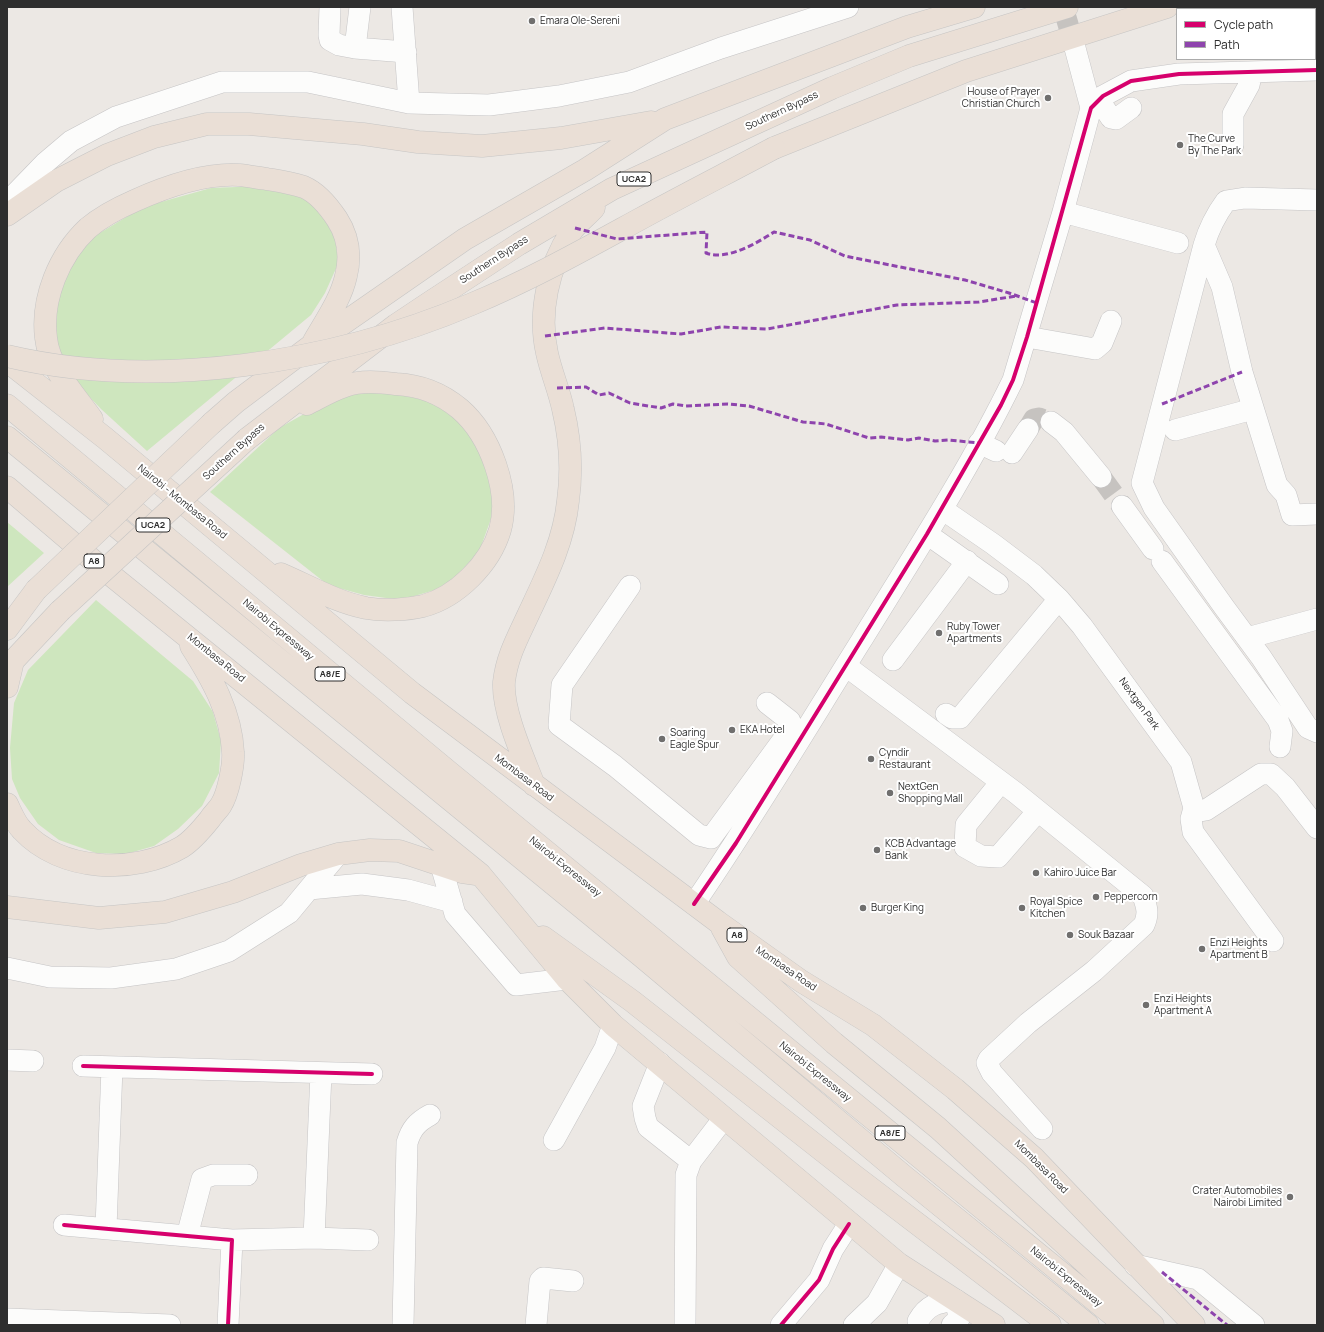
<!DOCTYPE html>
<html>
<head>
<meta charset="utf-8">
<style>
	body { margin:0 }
	#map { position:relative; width:1324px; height:1332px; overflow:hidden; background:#ece8e4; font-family:Manrope,sans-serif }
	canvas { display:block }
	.frame { position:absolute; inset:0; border:8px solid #2e2e2e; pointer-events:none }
	.legend { position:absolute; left:1176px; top:8px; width:140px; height:52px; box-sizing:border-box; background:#fff; border:1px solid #ababab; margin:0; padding:5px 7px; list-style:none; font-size:12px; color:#2e2e2e }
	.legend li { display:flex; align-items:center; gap:8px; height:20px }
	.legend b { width:20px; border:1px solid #ababab }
</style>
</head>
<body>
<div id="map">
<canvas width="1324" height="1332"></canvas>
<div class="frame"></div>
<ul class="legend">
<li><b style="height:5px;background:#d6006c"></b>Cycle path</li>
<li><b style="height:5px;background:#8e44ad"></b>Path</li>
</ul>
</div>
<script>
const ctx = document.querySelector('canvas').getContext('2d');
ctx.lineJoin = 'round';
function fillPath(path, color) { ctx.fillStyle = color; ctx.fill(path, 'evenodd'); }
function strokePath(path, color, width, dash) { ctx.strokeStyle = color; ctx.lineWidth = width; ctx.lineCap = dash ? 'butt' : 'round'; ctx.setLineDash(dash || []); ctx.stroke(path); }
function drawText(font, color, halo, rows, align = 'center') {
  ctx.font = font + ' Manrope,sans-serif'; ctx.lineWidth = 4; ctx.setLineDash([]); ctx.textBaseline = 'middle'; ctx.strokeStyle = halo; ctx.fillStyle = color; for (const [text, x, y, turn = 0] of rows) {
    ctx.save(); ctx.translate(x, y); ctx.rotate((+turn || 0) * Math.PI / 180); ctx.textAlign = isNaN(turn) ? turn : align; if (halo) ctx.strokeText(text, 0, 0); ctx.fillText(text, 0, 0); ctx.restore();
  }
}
const green = new Path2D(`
	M 262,186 L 301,192 L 323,216 L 336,240 L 338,264 L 325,293 L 311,315 L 147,451 L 101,409 L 79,386 L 56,344 L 56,301 L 69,267 L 93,237 L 143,207 L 211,188 Z
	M 372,388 L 441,404 L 471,432 L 492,485 L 492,516 L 479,552 L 456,576 L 438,589 L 401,600 L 364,595 L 328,585 L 210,492 L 279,428 L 320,405 Z
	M 7,522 L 44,553 L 7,587 Z
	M 96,600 L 193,681 L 213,712 L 221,741 L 219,773 L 202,806 L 178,829 L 154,846 L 126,854 L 96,853 L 59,840 L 38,824 L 20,798 L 12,779 L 10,748 L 14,703 L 28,670 Z`);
const minorTunnel = new Path2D(`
	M 1063,7 L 1075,48
	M 1028,429 L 1034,419 L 1039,418 L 1051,422
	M 1101,477 L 1122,506`);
const minor = new Path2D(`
	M 330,7 L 329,35 L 330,40 L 339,45 L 355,48
	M 360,7 L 355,48 L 406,52
	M 402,7 L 409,103
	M 1099,100 L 1111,118 L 1116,119 L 1131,108
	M 1091,108 L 1103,96 L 1131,81 L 1179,74 L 1317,70
	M 1233,145 L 1233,114 L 1249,85 L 1252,72
	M 1317,200 L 1245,198 L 1226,201 C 1215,216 1209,228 1204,245 L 1142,483 L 1154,508 L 1224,607 L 1261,657 L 1308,728 L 1317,732
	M 7,207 L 15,194 L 45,163 L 71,141 L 116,117 L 222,82 L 308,82 L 409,103 L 489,105 L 559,96 L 629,82 L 721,48 L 848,7
	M 1063,212 L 1178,243
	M 1204,245 L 1222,287 L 1242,372 L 1277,485 L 1286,495 L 1292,515 L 1317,514
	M 1027,337 L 1095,349 L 1102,343 L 1111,321
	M 1051,422 L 1064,432 L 1101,477
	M 1175,430 L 1253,409
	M 979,443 L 996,451
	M 1012,453 L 1028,429
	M 1122,506 L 1153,549
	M 942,509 L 993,544 L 1034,575 L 1059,599 L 1082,626 L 1181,762 L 1194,808 L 1200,811 L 1206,810 L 1261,774 L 1271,774 L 1285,787 L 1317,828
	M 927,534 L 998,584
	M 1162,561 L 1278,720 L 1282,731 L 1280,747
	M 630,586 L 562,685 L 559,725 L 615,766 L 699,835 L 711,838 L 788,733 L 791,725 L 790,721 L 767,703
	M 1247,638 L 1317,619
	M 893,660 L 967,561
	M 846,666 L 1016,793 L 1143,896 C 1147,907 1149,914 1144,925 L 1094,971 L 1028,1023 L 989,1059 L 987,1063 L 992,1073 L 1042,1129
	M 946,714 L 952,718 L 960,718 L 1059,599
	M 1001,782 L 966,825 L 965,847 L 981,856 L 998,857 L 1038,811
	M 1194,808 L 1191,819 L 1193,832 L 1273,941
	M 441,865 L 455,914 L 516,985 L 567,979
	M 309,889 L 362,884 L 408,890 L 452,902
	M 694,904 C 753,818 806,729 861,641 C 914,555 969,470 1013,380 L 1063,212 L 1091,108 L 1075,48
	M 7,968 L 50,977 L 111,978 L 176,969 L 229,951 L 289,913 L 338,854
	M 7,1060 L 33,1061
	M 660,1063 L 643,1106 L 645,1118 L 648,1127 L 691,1161
	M 83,1066 L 372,1074
	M 554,1140 L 605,1048 L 613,1025
	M 64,1225 L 232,1240 L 228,1325
	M 106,1228 L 112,1067
	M 187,1236 L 202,1179 L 213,1175 L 247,1175
	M 314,1238 L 321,1073
	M 232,1240 L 314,1238 L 368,1240
	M 1135,1265 L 1198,1279 L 1254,1325
	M 7,1319 L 170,1325
	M 918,1321 C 928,1304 937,1303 956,1300 L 959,1319 L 952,1325
	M 403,1325 L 407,1143 C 411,1129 417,1122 430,1115
	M 536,1325 L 540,1281 L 543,1278 L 573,1281
	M 685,1325 L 686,1175 L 691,1161 L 724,1118
	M 781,1325 L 819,1280 L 833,1249 L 849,1224
	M 854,1325 L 877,1303 L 899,1264`);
const highway = new Path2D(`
	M 774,148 L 966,71 L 1167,7
	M 7,215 L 56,181 L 107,155 L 154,137 L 207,124 L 249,124 L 363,134 L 418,142 L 482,146 L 561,138 L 651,122
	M 7,361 L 105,438 L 412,693 L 718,922 L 801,981 L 873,1025 L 955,1089 L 1034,1158 L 1194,1325
	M 7,405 L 449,772 L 1125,1325
	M 92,419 C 75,395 49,368 46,338 C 41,299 59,255 88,228 C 101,217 118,208 134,201 C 165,187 205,173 239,175 C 249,176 258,178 267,179 C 279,181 292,183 304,187 C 318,193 329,207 337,219 C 348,236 351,256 346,276 C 341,299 326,320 314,341
	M 212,423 L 236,402 L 312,345 L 465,239 L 585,170 L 665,119 L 907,27 L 974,7
	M 7,437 L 640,955 L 905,1177 L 1088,1325
	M 247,439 L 396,325 L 429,303 L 519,244 L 612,189 L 832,88 L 909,56 L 1067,7
	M 7,487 L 96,563 L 480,874 L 567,979 L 613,1025 L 899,1264 L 994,1325
	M 281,574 C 309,586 336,602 366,608 C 383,611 406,610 423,606 C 457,597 490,564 500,530 C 511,491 490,435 460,409 C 442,394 419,385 396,384 C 380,382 361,380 345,386 C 332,390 319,398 307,404
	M 7,629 L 36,590
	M 7,687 L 13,661 L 60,611
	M 534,785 C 524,759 502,711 504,682 C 507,656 518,637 529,613 C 546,577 564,541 568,501 C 572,472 570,438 563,409 C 559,390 551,372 547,353 C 538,313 548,267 571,232 C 577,223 587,216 594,208
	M 7,804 C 11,812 15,823 22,830 C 61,872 134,875 182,847 C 193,840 202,829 210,819 C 213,814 218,810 221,805 C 228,794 234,765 233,752 C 231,712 212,679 191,646
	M 7,907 L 99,918 L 165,912 L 233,892 L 301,865 L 338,854 L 370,850 L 399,851 L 462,872 L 476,874
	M 722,928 L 738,957 L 834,1043 L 938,1128 L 1153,1325
	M 543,937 L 632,1001 L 856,1177 L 1050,1325`);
const highwayBridge = new Path2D(`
	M 7,356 C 155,391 333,363 472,304 C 530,280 585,249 640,219 C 684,195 729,172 774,148
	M 36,590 L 212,423
	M 60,611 L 247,439`);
const quiet = new Path2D(`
	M 575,228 L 617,239 L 707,232 L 706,253 C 727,261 757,243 774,232 L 810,240 L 845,256 L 965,280 L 1009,293 L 1037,303
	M 545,336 L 605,328 L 681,334 L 721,327 L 767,329 L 897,305 L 979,302 L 1016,296
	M 557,388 L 586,387 L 599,395 L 609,393 L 630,403 L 661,408 L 673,404 L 686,406 L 728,404 L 749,406 L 803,422 L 826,424 L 869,438 L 881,437 L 908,440 L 919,438 L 935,441 L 949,440 L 979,443
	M 1162,404 L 1242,372
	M 1162,1272 L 1227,1325`);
const cycleway = new Path2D(`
	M 694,904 L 736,843 L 927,534 L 1001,405 L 1013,380 L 1027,337 L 1091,108 L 1103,96 L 1131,81 L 1179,74 L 1317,70
	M 83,1066 L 372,1074
	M 64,1225 L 232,1240 L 228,1325
	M 781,1325 L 819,1280 L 833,1249 L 849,1224`);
const markers = [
	[532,21,4,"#706f6e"],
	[1048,98,4,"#706f6e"],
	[1180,145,4,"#706f6e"],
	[939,633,4,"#706f6e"],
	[732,730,4,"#706f6e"],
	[662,739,4,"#706f6e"],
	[871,759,4,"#706f6e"],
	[890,793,4,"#706f6e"],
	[877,850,4,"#706f6e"],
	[1036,873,4,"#706f6e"],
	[1096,897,4,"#706f6e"],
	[863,908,4,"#706f6e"],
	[1022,908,4,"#706f6e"],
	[1070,935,4,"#706f6e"],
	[1202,949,4,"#706f6e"],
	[1146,1005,4,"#706f6e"],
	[1290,1197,4,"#706f6e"]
];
const shields = [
	[634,179,34],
	[153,525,34],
	[94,561,20],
	[330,674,30],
	[737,935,20],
	[890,1133,30]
];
const shieldNames = [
	["UCA2",634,179],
	["UCA2",153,525],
	["A8",94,561],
	["A8/E",330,674],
	["A8",737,935],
	["A8/E",890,1133]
];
const poiNames = [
	["Emara Ole-Sereni",540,21],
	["House of Prayer",1040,92,"right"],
	["Christian Church",1040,104,"right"],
	["The Curve",1188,139],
	["By The Park",1188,151],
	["Ruby Tower",947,627],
	["Apartments",947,639],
	["EKA Hotel",740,730],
	["Soaring",670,733],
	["Eagle Spur",670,745],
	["Cyndir",879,753],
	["Restaurant",879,765],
	["NextGen",898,787],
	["Shopping Mall",898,799],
	["KCB Advantage",885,844],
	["Bank",885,856],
	["Kahiro Juice Bar",1044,873],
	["Peppercorn",1104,897],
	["Royal Spice",1030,902],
	["Kitchen",1030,914],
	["Burger King",871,908],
	["Souk Bazaar",1078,935],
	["Enzi Heights",1210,943],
	["Apartment B",1210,955],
	["Enzi Heights",1154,999],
	["Apartment A",1154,1011],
	["Crater Automobiles",1282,1191,"right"],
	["Nairobi Limited",1282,1203,"right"]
];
const streetNames = [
	["Southern Bypass",782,111,-25],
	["Southern Bypass",494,260,-33],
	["Southern Bypass",234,452,-42],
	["Nairobi - Mombasa Road",182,502,39],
	["Nairobi Expressway",278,630,40],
	["Mombasa Road",216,658,39],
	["Nextgen Park",1139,704,54],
	["Mombasa Road",524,778,37],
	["Nairobi Expressway",565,867,39],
	["Mombasa Road",786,969,34],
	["Nairobi Expressway",815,1072,39],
	["Mombasa Road",1041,1167,45],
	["Nairobi Expressway",1066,1277,39]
];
fillPath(green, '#cee6be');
strokePath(minorTunnel, '#c6c3c0', 21, [21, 10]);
strokePath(minor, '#c5c4c5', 22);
strokePath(highway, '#c6c5c4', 23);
strokePath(minor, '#fcfcfb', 21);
strokePath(highway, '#eadfd6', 22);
strokePath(highwayBridge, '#c6c5c4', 23, []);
strokePath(highwayBridge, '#eadfd6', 22);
strokePath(quiet, '#8e44ad', 3, [6, 3]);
strokePath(cycleway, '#d6006c', 4);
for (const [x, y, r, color] of markers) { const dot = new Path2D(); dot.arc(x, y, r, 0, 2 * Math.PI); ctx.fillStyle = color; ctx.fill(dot); strokePath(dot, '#fff', 1.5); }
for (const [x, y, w] of shields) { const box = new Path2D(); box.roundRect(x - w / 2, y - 7, w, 14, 3); ctx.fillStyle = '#fff'; ctx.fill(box); strokePath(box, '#2e2e2e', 1); }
drawText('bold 9px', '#2e2e2e', null, shieldNames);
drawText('10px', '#2e2e2e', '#fff', poiNames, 'left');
drawText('10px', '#2e2e2e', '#fff', streetNames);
</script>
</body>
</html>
